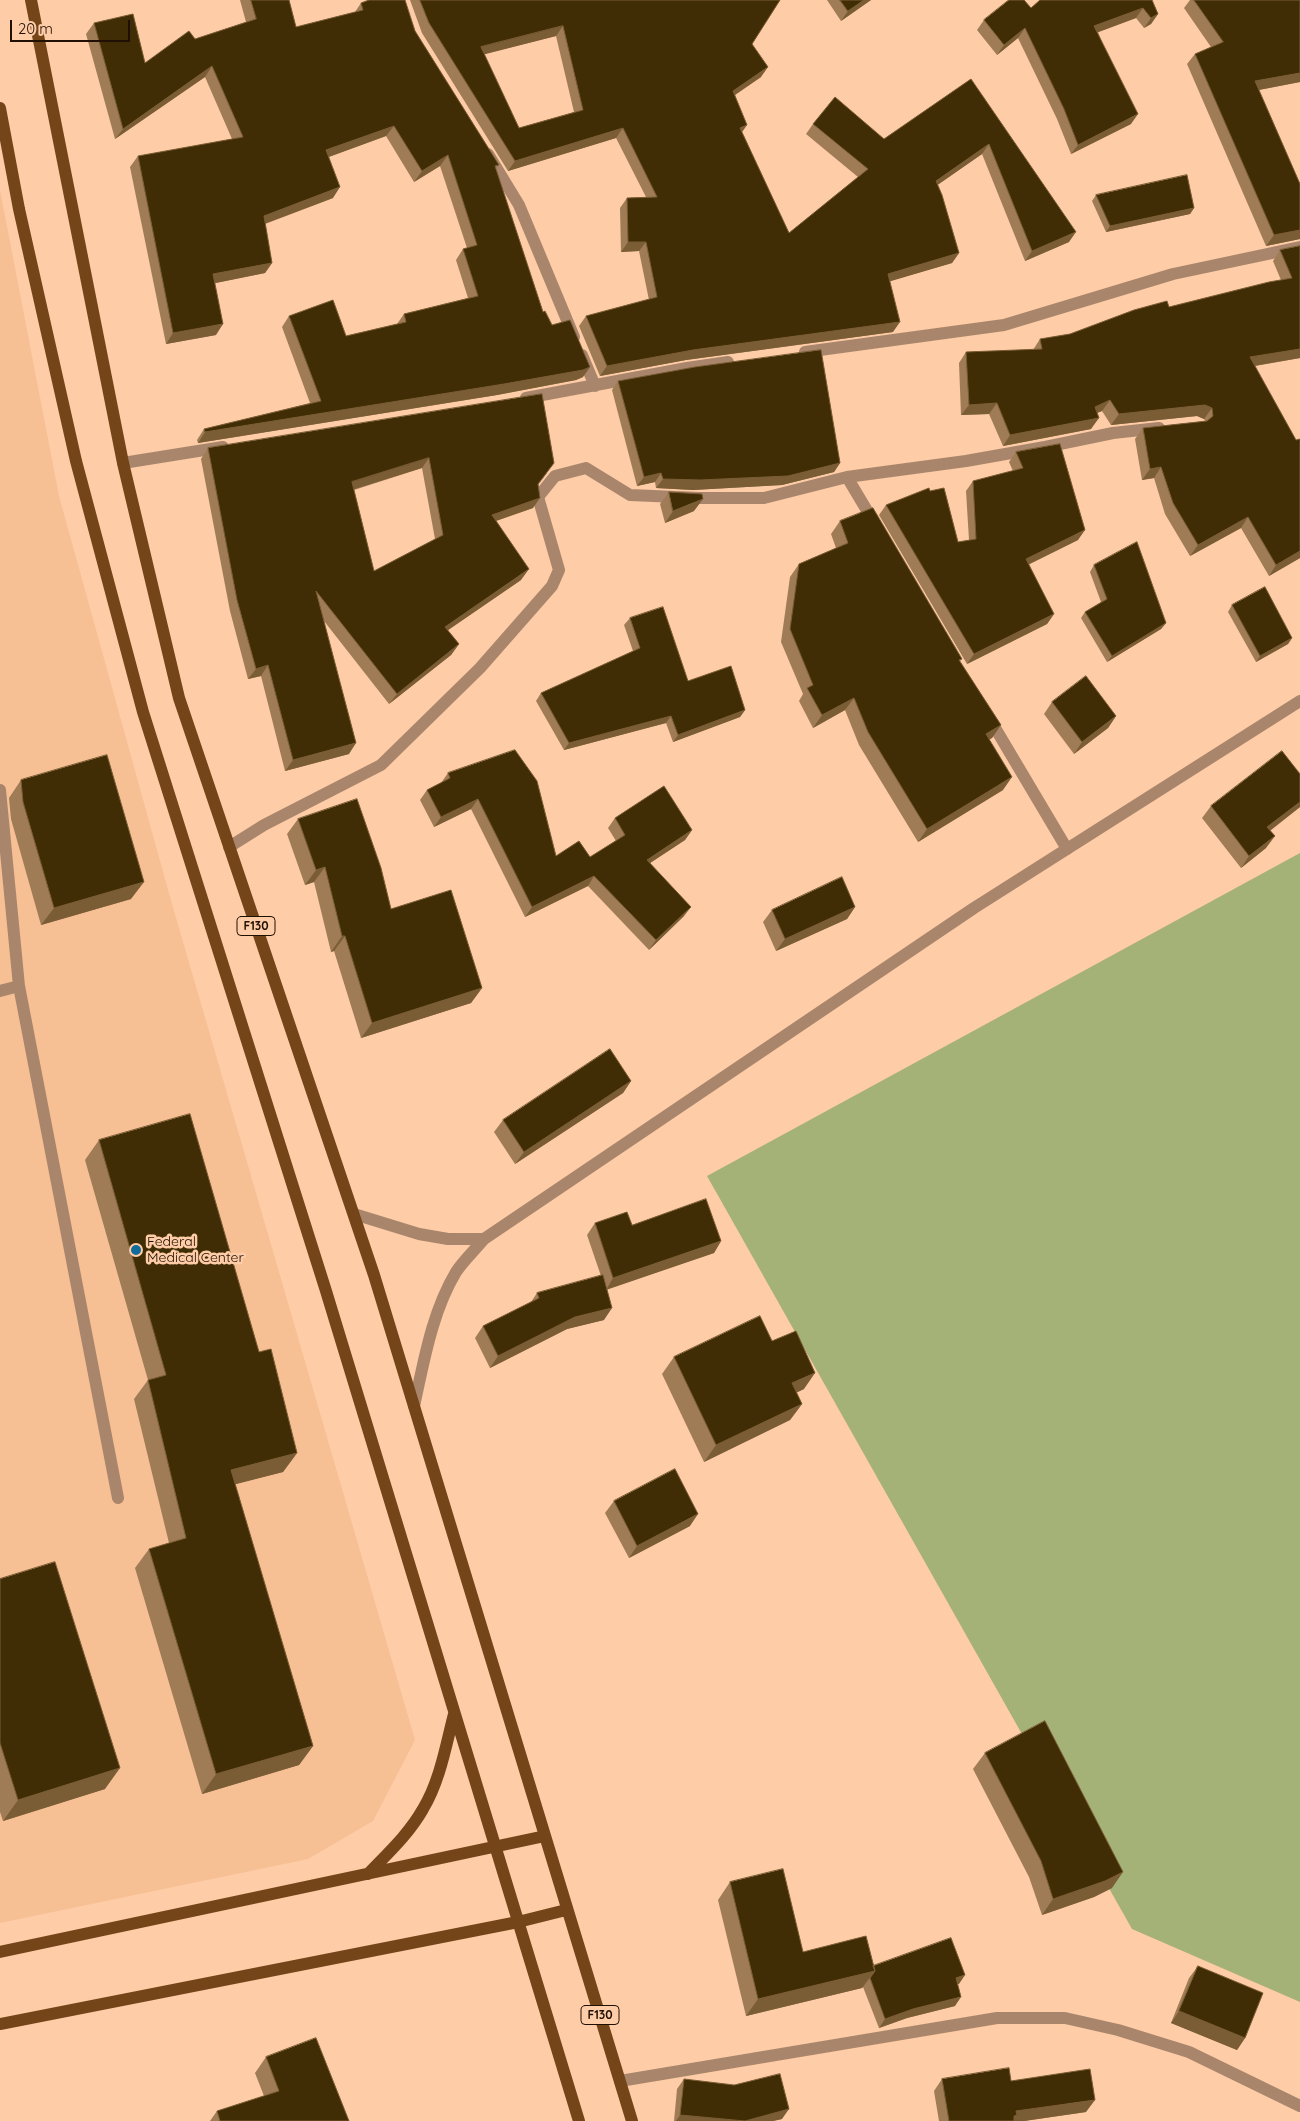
<!DOCTYPE html>
<html>
<head>
<meta charset="utf-8">
<style>
	body { margin:0 }
	#map { position:relative; width:1300px; height:2121px; overflow:hidden; background:#fecca6; font-family:Quicksand,sans-serif }
	canvas { display:block }
	.scale { position:absolute; left:10px; top:20px; width:120px; height:22px; box-sizing:border-box; border:2px solid #200f03; border-top:0; padding-left:6px; font-size:15px; line-height:18px; white-space:nowrap; color:#200f03; -webkit-text-stroke:4px #fecca6; paint-order:stroke }
</style>
</head>
<body>
<div id="map">
<canvas width="1300" height="2121"></canvas>
<div class="scale">20 m</div>
</div>
<script>
const ctx = document.querySelector('canvas').getContext('2d');
ctx.lineJoin = 'round';
function fillPath(path, color) { ctx.fillStyle = color; ctx.fill(path, 'evenodd'); }
function strokePath(path, color, width, dash) { ctx.strokeStyle = color; ctx.lineWidth = width; ctx.lineCap = dash ? 'butt' : 'round'; ctx.setLineDash(dash || []); ctx.stroke(path); }
function drawText(font, color, halo, rows, align = 'center') {
  ctx.font = font + ' Quicksand,sans-serif'; ctx.lineWidth = 5; ctx.setLineDash([]); ctx.textBaseline = 'middle'; ctx.strokeStyle = halo; ctx.fillStyle = color; for (const [text, x, y, turn = 0] of rows) {
    ctx.save(); ctx.translate(x, y); ctx.rotate((+turn || 0) * Math.PI / 180); ctx.textAlign = isNaN(turn) ? turn : align; if (halo) ctx.strokeText(text, 0, 0); ctx.fillText(text, 0, 0); ctx.restore();
  }
}
const built = new Path2D(`
	M 0,190 L 59,496 L 170,897 L 415,1740 L 373,1821 L 308,1859 L 0,1923 Z`);
const green = new Path2D(`
	M 1300,853 L 1300,2002 L 1132,1929 L 707,1176 Z`);
const minor = new Path2D(`
	M 488,154 L 519,205 L 574,337
	M 805,352 L 1004,325 L 1173,274 L 1300,247
	M 582,355 L 595,386
	M 526,398 L 687,368 L 728,362
	M 123,463 L 223,447
	M 847,477 L 875,524
	M 988,716 L 1067,849
	M 0,790 L 19,986 L 0,991
	M 229,847 L 264,825 L 381,765 L 480,668 L 552,586 L 559,570 L 538,497 L 555,476 L 586,468 L 630,495 L 699,498 L 764,498 L 847,477 L 966,461 L 1045,447 L 1113,433 L 1159,428
	M 19,986 L 118,1498
	M 354,1214 L 419,1234 L 448,1239 L 484,1239
	M 414,1406 C 424,1361 432,1312 456,1272 C 464,1260 475,1250 484,1239 L 974,908 L 1300,701
	M 620,2081 L 997,2018 L 1065,2018 L 1118,2030 L 1189,2052 L 1300,2106`);
const major = new Path2D(`
	M 31,0 L 123,463 L 179,698 L 374,1275 L 632,2121
	M 0,108 L 19,209 L 76,461 L 143,712 L 326,1291 L 579,2121
	M 368,1874 C 387,1854 409,1834 423,1809 C 440,1781 446,1745 454,1714
	M 0,1952 L 545,1836
	M 0,2024 L 518,1922 L 566,1910`);
const wall = new Path2D(`
	M 240,0 L 289,0 L 296,27 L 355,12 L 361,3 L 415,31 L 499,165 L 496,169 L 543,312 L 552,325 L 583,377 L 576,380 L 497,395 L 198,443 L 197,440 L 204,429 L 310,403 L 282,327 L 289,316 L 346,336 L 397,324 L 404,314 L 468,298 L 456,260 L 463,249 L 467,248 L 440,166 L 414,182 L 386,136 L 328,157 L 333,198 L 265,224 L 272,263 L 265,273 L 215,283 L 216,335 L 166,344 L 130,167 L 138,156 L 232,139 L 205,77 L 115,139 L 86,34 L 94,23 L 145,63 L 195,39 L 246,22 Z
	M 410,0 L 780,0 L 752,44 L 761,77 L 735,95 L 742,132 L 789,233 L 858,177 L 806,134 L 813,124 L 884,139 L 971,79 L 1069,242 L 1025,261 L 982,154 L 937,185 L 959,253 L 952,263 L 890,281 L 893,332 L 686,360 L 600,376 L 579,326 L 586,316 L 649,300 L 639,251 L 621,252 L 620,208 L 627,198 L 646,197 L 616,138 L 508,171 L 422,33 ZM 556,36 L 574,112 L 519,128 L 484,54 Z
	M 827,0 L 871,0 L 841,21 Z
	M 1152,0 L 1158,14 L 1151,24 L 1144,28 L 1136,18 L 1098,32 L 1131,124 L 1071,154 L 1057,119 L 1018,38 L 997,55 L 977,30 L 984,20 L 1031,8 Z
	M 1190,0 L 1300,0 L 1300,82 L 1259,90 L 1300,184 L 1300,239 L 1266,246 L 1187,64 L 1195,54 L 1211,47 L 1184,8 Z
	M 1096,195 L 1194,208 L 1190,214 L 1106,232 L 1092,201 Z
	M 1300,246 L 1300,358 L 1255,366 L 1300,558 L 1269,576 L 1241,528 L 1190,556 L 1165,514 L 1154,478 L 1142,480 L 1135,439 L 1143,428 L 1205,421 L 1204,419 L 1197,416 L 1111,425 L 1102,411 L 1097,413 L 1091,429 L 1003,446 L 989,414 L 961,415 L 959,363 L 966,352 L 1033,350 L 1040,339 L 1070,334 L 1169,307 L 1281,280 L 1273,261 L 1280,250 Z
	M 618,381 L 840,463 L 834,472 L 782,485 L 693,490 L 656,488 L 655,482 L 637,486 L 612,390 Z
	M 542,394 L 547,473 L 538,485 L 533,508 L 496,521 L 521,580 L 448,630 L 459,644 L 451,655 L 389,704 L 324,621 L 349,754 L 285,771 L 261,676 L 248,679 L 230,611 L 201,459 L 208,448 ZM 422,468 L 435,539 L 374,571 L 354,490 Z
	M 1016,452 L 1078,540 L 1028,565 L 1054,614 L 1047,624 L 967,664 L 879,515 L 886,505 L 958,542 L 969,540 L 966,491 L 973,481 L 1013,471 L 1009,462 Z
	M 669,492 L 694,511 L 665,523 L 660,504 Z
	M 840,521 L 962,659 L 960,661 L 1001,725 L 992,738 L 989,739 L 1003,790 L 918,842 L 859,745 L 845,710 L 813,728 L 799,701 L 803,694 L 781,642 L 790,577 L 799,564 L 836,548 L 831,534 Z
	M 1094,565 L 1166,623 L 1161,629 L 1107,662 L 1081,618 L 1085,612 L 1101,602 L 1090,572 Z
	M 1232,605 L 1292,638 L 1288,644 L 1256,662 L 1228,612 Z
	M 630,618 L 688,681 L 745,710 L 740,717 L 673,742 L 666,723 L 564,750 L 536,701 L 541,693 L 633,651 L 624,625 Z
	M 1052,702 L 1116,716 L 1108,728 L 1074,754 L 1044,714 Z
	M 448,773 L 556,856 L 590,857 L 616,841 L 608,828 L 615,818 L 692,830 L 685,840 L 650,863 L 684,916 L 649,950 L 588,886 L 525,917 L 471,809 L 434,827 L 420,800 L 427,790 L 441,783 Z
	M 1300,774 L 1300,807 L 1270,831 L 1266,848 L 1241,868 L 1202,818 L 1211,806 Z
	M 21,780 L 131,899 L 41,925 L 11,819 L 9,798 Z
	M 298,819 L 391,909 L 482,988 L 471,1003 L 361,1038 L 334,951 L 331,952 L 314,882 L 305,885 L 287,834 Z
	M 855,907 L 847,919 L 776,951 L 763,922 L 772,910 Z
	M 631,1081 L 623,1093 L 515,1164 L 494,1132 L 503,1120 Z
	M 99,1140 L 259,1352 L 297,1453 L 283,1472 L 235,1484 L 313,1746 L 299,1765 L 202,1794 L 135,1568 L 149,1549 L 169,1543 L 134,1399 L 148,1380 L 85,1160 Z
	M 595,1223 L 632,1225 L 721,1241 L 714,1253 L 607,1289 L 604,1320 L 567,1329 L 490,1368 L 475,1338 L 483,1326 L 531,1302 L 537,1293 L 601,1276 L 587,1235 Z
	M 772,1341 L 804,1389 L 796,1393 L 802,1404 L 790,1420 L 704,1462 L 662,1374 L 674,1357 Z
	M 614,1501 L 690,1526 L 629,1558 L 605,1513 Z
	M 0,1579 L 105,1789 L 3,1821 L 0,1812 Z
	M 985,1753 L 1112,1888 L 1094,1897 L 1042,1915 L 1029,1877 L 973,1769 Z
	M 730,1882 L 803,1952 L 959,1984 L 958,1984 L 955,2006 L 907,2018 L 879,2028 L 863,1987 L 862,1988 L 746,2016 L 718,1900 Z
	M 1198,1966 L 1245,2038 L 1237,2050 L 1171,2023 L 1189,1978 Z
	M 266,2057 L 349,2121 L 210,2121 L 217,2111 L 264,2096 L 255,2073 Z
	M 684,2079 L 782,2119 L 773,2121 L 674,2121 L 677,2089 Z
	M 942,2079 L 1011,2081 L 1086,2112 L 1024,2121 L 939,2121 L 934,2091 Z`);
const shadedWall = new Path2D(`
	M 864,0 L 871,0 L 841,21 L 848,11 Z
	M 1143,8 L 1136,18 L 1088,36 L 1094,26 Z
	M 1158,14 L 1151,24 L 1144,28 L 1151,18 Z
	M 563,26 L 556,36 L 474,57 L 481,47 Z
	M 1025,28 L 1018,38 L 997,55 L 1004,45 Z
	M 212,66 L 205,77 L 115,139 L 123,129 Z
	M 768,67 L 761,77 L 726,101 L 733,91 Z
	M 1300,73 L 1300,82 L 1248,92 L 1255,81 Z
	M 1138,114 L 1131,124 L 1071,154 L 1078,145 Z
	M 747,125 L 740,135 L 740,128 Z
	M 394,126 L 386,136 L 318,161 L 326,150 Z
	M 623,128 L 616,138 L 508,171 L 515,161 Z
	M 989,144 L 982,154 L 929,191 L 936,181 Z
	M 448,155 L 440,166 L 414,182 L 422,171 Z
	M 340,187 L 333,198 L 256,227 L 264,216 Z
	M 1194,208 L 1190,214 L 1106,232 L 1110,226 Z
	M 1300,230 L 1300,239 L 1266,246 L 1274,235 Z
	M 1076,232 L 1069,242 L 1025,261 L 1032,251 Z
	M 628,242 L 646,242 L 639,251 L 621,252 Z
	M 959,253 L 952,263 L 881,284 L 888,274 Z
	M 272,263 L 265,273 L 206,285 L 213,274 Z
	M 900,322 L 893,332 L 686,360 L 600,376 L 607,366 L 693,350 Z
	M 223,324 L 216,335 L 166,344 L 173,333 Z
	M 1300,349 L 1300,358 L 1242,368 L 1250,357 Z
	M 590,367 L 583,377 L 576,380 L 497,395 L 198,443 L 205,432 Z
	M 1110,400 L 1102,411 L 1087,417 L 1095,407 Z
	M 997,403 L 989,414 L 961,415 L 969,405 Z
	M 1205,405 L 1212,408 L 1204,419 L 1197,416 L 1111,425 L 1119,414 Z
	M 1099,418 L 1091,429 L 1003,446 L 1010,435 Z
	M 429,458 L 422,468 L 345,492 L 352,482 Z
	M 840,463 L 834,472 L 782,485 L 693,490 L 656,488 L 663,479 Z
	M 1161,467 L 1154,478 L 1142,480 L 1150,469 Z
	M 661,473 L 655,482 L 637,486 L 644,477 Z
	M 540,498 L 533,508 L 484,525 L 492,515 Z
	M 703,499 L 694,511 L 665,523 L 673,511 Z
	M 1248,517 L 1241,528 L 1190,556 L 1198,545 Z
	M 1085,530 L 1078,540 L 1019,569 L 1026,559 Z
	M 1300,551 L 1300,558 L 1269,576 L 1276,565 Z
	M 529,569 L 521,580 L 438,637 L 445,627 Z
	M 1054,614 L 1047,624 L 967,664 L 974,654 Z
	M 1166,623 L 1161,629 L 1107,662 L 1112,656 Z
	M 1292,638 L 1288,644 L 1256,662 L 1260,656 Z
	M 459,644 L 451,655 L 389,704 L 397,694 Z
	M 268,665 L 261,676 L 248,679 L 256,669 Z
	M 854,698 L 845,710 L 813,728 L 822,715 Z
	M 745,710 L 740,717 L 673,742 L 678,735 Z
	M 671,716 L 666,723 L 564,750 L 569,743 Z
	M 1116,716 L 1108,728 L 1074,754 L 1082,742 Z
	M 1001,725 L 992,738 L 977,747 L 986,734 Z
	M 356,743 L 349,754 L 285,771 L 293,760 Z
	M 1012,777 L 1003,790 L 918,842 L 927,829 Z
	M 478,799 L 471,809 L 434,827 L 441,817 Z
	M 1300,802 L 1300,807 L 1259,839 L 1267,827 Z
	M 692,830 L 685,840 L 641,869 L 647,860 Z
	M 1275,836 L 1266,848 L 1241,868 L 1249,856 Z
	M 325,867 L 314,882 L 305,885 L 316,870 Z
	M 594,876 L 588,886 L 525,917 L 532,907 Z
	M 144,882 L 131,899 L 41,925 L 54,908 Z
	M 691,907 L 684,916 L 649,950 L 656,940 Z
	M 855,907 L 847,919 L 776,951 L 785,939 Z
	M 342,936 L 345,936 L 334,951 L 331,952 Z
	M 482,988 L 471,1003 L 361,1038 L 372,1023 Z
	M 631,1081 L 623,1093 L 515,1164 L 524,1152 Z
	M 721,1241 L 714,1253 L 606,1290 L 613,1278 Z
	M 612,1308 L 604,1320 L 567,1329 L 490,1368 L 498,1356 L 575,1317 Z
	M 815,1373 L 804,1389 L 780,1400 L 792,1383 Z
	M 802,1404 L 790,1420 L 704,1462 L 716,1445 Z
	M 297,1453 L 283,1472 L 217,1489 L 231,1470 Z
	M 698,1514 L 690,1526 L 629,1558 L 637,1546 Z
	M 313,1746 L 299,1765 L 202,1794 L 216,1774 Z
	M 120,1768 L 105,1789 L 3,1821 L 18,1800 Z
	M 1123,1872 L 1112,1888 L 1094,1897 L 1042,1915 L 1053,1899 Z
	M 875,1971 L 862,1988 L 746,2016 L 758,1999 Z
	M 965,1975 L 959,1984 L 950,1987 L 956,1978 Z
	M 961,1997 L 955,2006 L 907,2018 L 879,2028 L 885,2019 L 913,2009 Z
	M 1179,2011 L 1245,2038 L 1237,2050 L 1171,2023 Z
	M 1095,2100 L 1086,2112 L 1024,2121 L 1010,2121 L 1016,2111 Z
	M 789,2109 L 782,2119 L 773,2121 L 676,2121 L 680,2115 Z`);
const building = new Path2D(`
	M 251,0 L 289,0 L 296,27 L 363,10 L 361,3 L 369,0 L 405,0 L 415,31 L 499,165 L 495,166 L 543,312 L 545,311 L 552,325 L 570,320 L 590,367 L 583,370 L 504,384 L 205,432 L 204,429 L 321,401 L 289,316 L 333,300 L 346,336 L 406,322 L 404,314 L 478,296 L 463,249 L 477,245 L 448,155 L 422,171 L 394,126 L 326,150 L 340,187 L 264,216 L 272,263 L 213,274 L 223,324 L 173,333 L 138,156 L 243,137 L 212,66 L 123,129 L 94,23 L 133,14 L 145,63 L 189,31 L 195,39 L 256,19 Z
	M 420,0 L 780,0 L 752,44 L 768,67 L 733,91 L 747,125 L 740,128 L 789,233 L 868,169 L 813,124 L 835,97 L 884,139 L 971,79 L 1076,232 L 1032,251 L 989,144 L 936,181 L 942,195 L 959,253 L 888,274 L 900,322 L 693,350 L 607,366 L 586,316 L 657,297 L 646,242 L 628,242 L 627,198 L 657,197 L 623,128 L 515,161 L 429,23 ZM 563,26 L 583,110 L 519,128 L 481,47 Z
	M 840,0 L 864,0 L 848,11 Z
	M 1009,0 L 1024,0 L 1031,8 L 1040,0 L 1152,0 L 1158,14 L 1151,18 L 1143,8 L 1094,26 L 1138,114 L 1078,145 L 1064,109 L 1025,28 L 1004,45 L 984,20 Z
	M 1194,0 L 1300,0 L 1300,73 L 1255,81 L 1300,184 L 1300,230 L 1274,235 L 1195,54 L 1223,42 Z
	M 1187,175 L 1194,208 L 1110,226 L 1096,195 Z
	M 1300,246 L 1300,349 L 1250,357 L 1296,440 L 1300,439 L 1300,551 L 1276,565 L 1248,517 L 1198,545 L 1173,503 L 1161,467 L 1150,469 L 1143,428 L 1207,421 L 1213,416 L 1212,408 L 1205,405 L 1119,414 L 1110,400 L 1095,407 L 1099,418 L 1010,435 L 997,403 L 969,405 L 966,352 L 1042,349 L 1040,339 L 1070,334 L 1134,310 L 1167,301 L 1169,307 L 1269,282 L 1292,278 L 1280,250 Z
	M 821,350 L 840,463 L 788,476 L 700,480 L 663,479 L 661,473 L 644,477 L 618,381 L 695,367 Z
	M 542,394 L 554,463 L 538,484 L 540,498 L 492,515 L 529,569 L 445,627 L 459,644 L 397,694 L 316,591 L 356,743 L 293,760 L 268,665 L 256,669 L 237,600 L 208,448 ZM 429,458 L 443,535 L 374,571 L 352,482 Z
	M 1060,444 L 1085,530 L 1026,559 L 1054,614 L 974,654 L 886,505 L 929,488 L 930,491 L 944,488 L 958,542 L 976,539 L 973,481 L 1023,468 L 1016,452 Z
	M 669,492 L 702,494 L 703,499 L 673,511 Z
	M 873,508 L 962,659 L 959,660 L 1001,725 L 986,734 L 1012,777 L 927,829 L 868,732 L 854,698 L 822,715 L 807,688 L 813,685 L 790,629 L 799,564 L 848,543 L 840,521 Z
	M 1137,542 L 1166,623 L 1112,656 L 1085,612 L 1107,599 L 1094,565 Z
	M 1265,587 L 1292,638 L 1260,656 L 1232,605 Z
	M 663,607 L 688,681 L 731,666 L 745,710 L 678,735 L 671,716 L 569,743 L 541,693 L 640,648 L 630,618 Z
	M 1086,676 L 1116,716 L 1082,742 L 1052,702 Z
	M 515,750 L 537,781 L 556,856 L 579,841 L 590,857 L 625,835 L 615,818 L 664,786 L 692,830 L 647,860 L 691,907 L 656,940 L 594,876 L 532,907 L 478,799 L 441,817 L 427,790 L 450,778 L 448,773 Z
	M 1282,751 L 1300,774 L 1300,802 L 1267,827 L 1275,836 L 1249,856 L 1211,806 Z
	M 107,755 L 144,882 L 54,908 L 23,802 L 21,780 Z
	M 357,799 L 381,868 L 391,909 L 451,890 L 482,988 L 372,1023 L 345,936 L 342,936 L 325,867 L 316,870 L 298,819 Z
	M 842,877 L 855,907 L 785,939 L 772,910 Z
	M 610,1049 L 631,1081 L 524,1152 L 503,1120 Z
	M 190,1114 L 259,1352 L 271,1349 L 297,1453 L 231,1470 L 313,1746 L 216,1774 L 149,1549 L 186,1538 L 148,1380 L 166,1375 L 99,1140 Z
	M 706,1199 L 721,1241 L 613,1278 L 595,1223 L 627,1212 L 632,1225 Z
	M 603,1275 L 612,1308 L 575,1317 L 498,1356 L 483,1326 L 539,1298 L 537,1293 Z
	M 760,1316 L 772,1341 L 796,1331 L 815,1373 L 792,1383 L 802,1404 L 716,1445 L 674,1357 Z
	M 675,1469 L 698,1514 L 637,1546 L 614,1501 Z
	M 55,1562 L 120,1768 L 18,1800 L 0,1743 L 0,1579 Z
	M 1045,1721 L 1123,1872 L 1105,1881 L 1053,1899 L 1041,1861 L 985,1753 Z
	M 783,1869 L 803,1952 L 866,1936 L 875,1971 L 758,1999 L 730,1882 Z
	M 951,1938 L 965,1975 L 956,1978 L 961,1997 L 913,2009 L 885,2019 L 870,1978 L 875,1971 L 873,1966 Z
	M 1198,1966 L 1263,1993 L 1245,2038 L 1179,2011 Z
	M 316,2038 L 349,2121 L 220,2121 L 217,2111 L 279,2091 L 266,2057 Z
	M 1009,2068 L 1011,2081 L 1090,2069 L 1095,2100 L 1016,2111 L 1017,2115 L 1014,2116 L 1014,2121 L 949,2121 L 942,2079 Z
	M 780,2074 L 789,2109 L 745,2121 L 680,2115 L 684,2079 L 734,2085 Z`);
const markers = [
	[136,1250,6,"#0f6c9b"]
];
const shields = [
	[256,926,38],
	[600,2015,38]
];
const shieldNames = [
	["F130",256,926],
	["F130",600,2015]
];
const poiNames = [
	["Federal",147,1242],
	["Medical Center",147,1258]
];
fillPath(built, '#f7bf94');
fillPath(green, '#a5b277');
strokePath(minor, '#a9866b', 12);
strokePath(major, '#75451a', 12);
fillPath(wall, '#a07c56');
fillPath(shadedWall, '#7a5d35');
fillPath(building, '#412d05');
strokePath(building, '#7a5d35', 1);
for (const [x, y, r, color] of markers) { const dot = new Path2D(); dot.arc(x, y, r, 0, 2 * Math.PI); ctx.fillStyle = color; ctx.fill(dot); strokePath(dot, '#fecca6', 2); }
for (const [x, y, w] of shields) { const box = new Path2D(); box.roundRect(x - w / 2, y - 9.5, w, 19, 4); ctx.fillStyle = '#fecca6'; ctx.fill(box); strokePath(box, '#200f03', 1); }
drawText('bold 12px', '#200f03', null, shieldNames);
drawText('14px', '#200f03', '#fecca6', poiNames, 'left');
</script>
</body>
</html>
